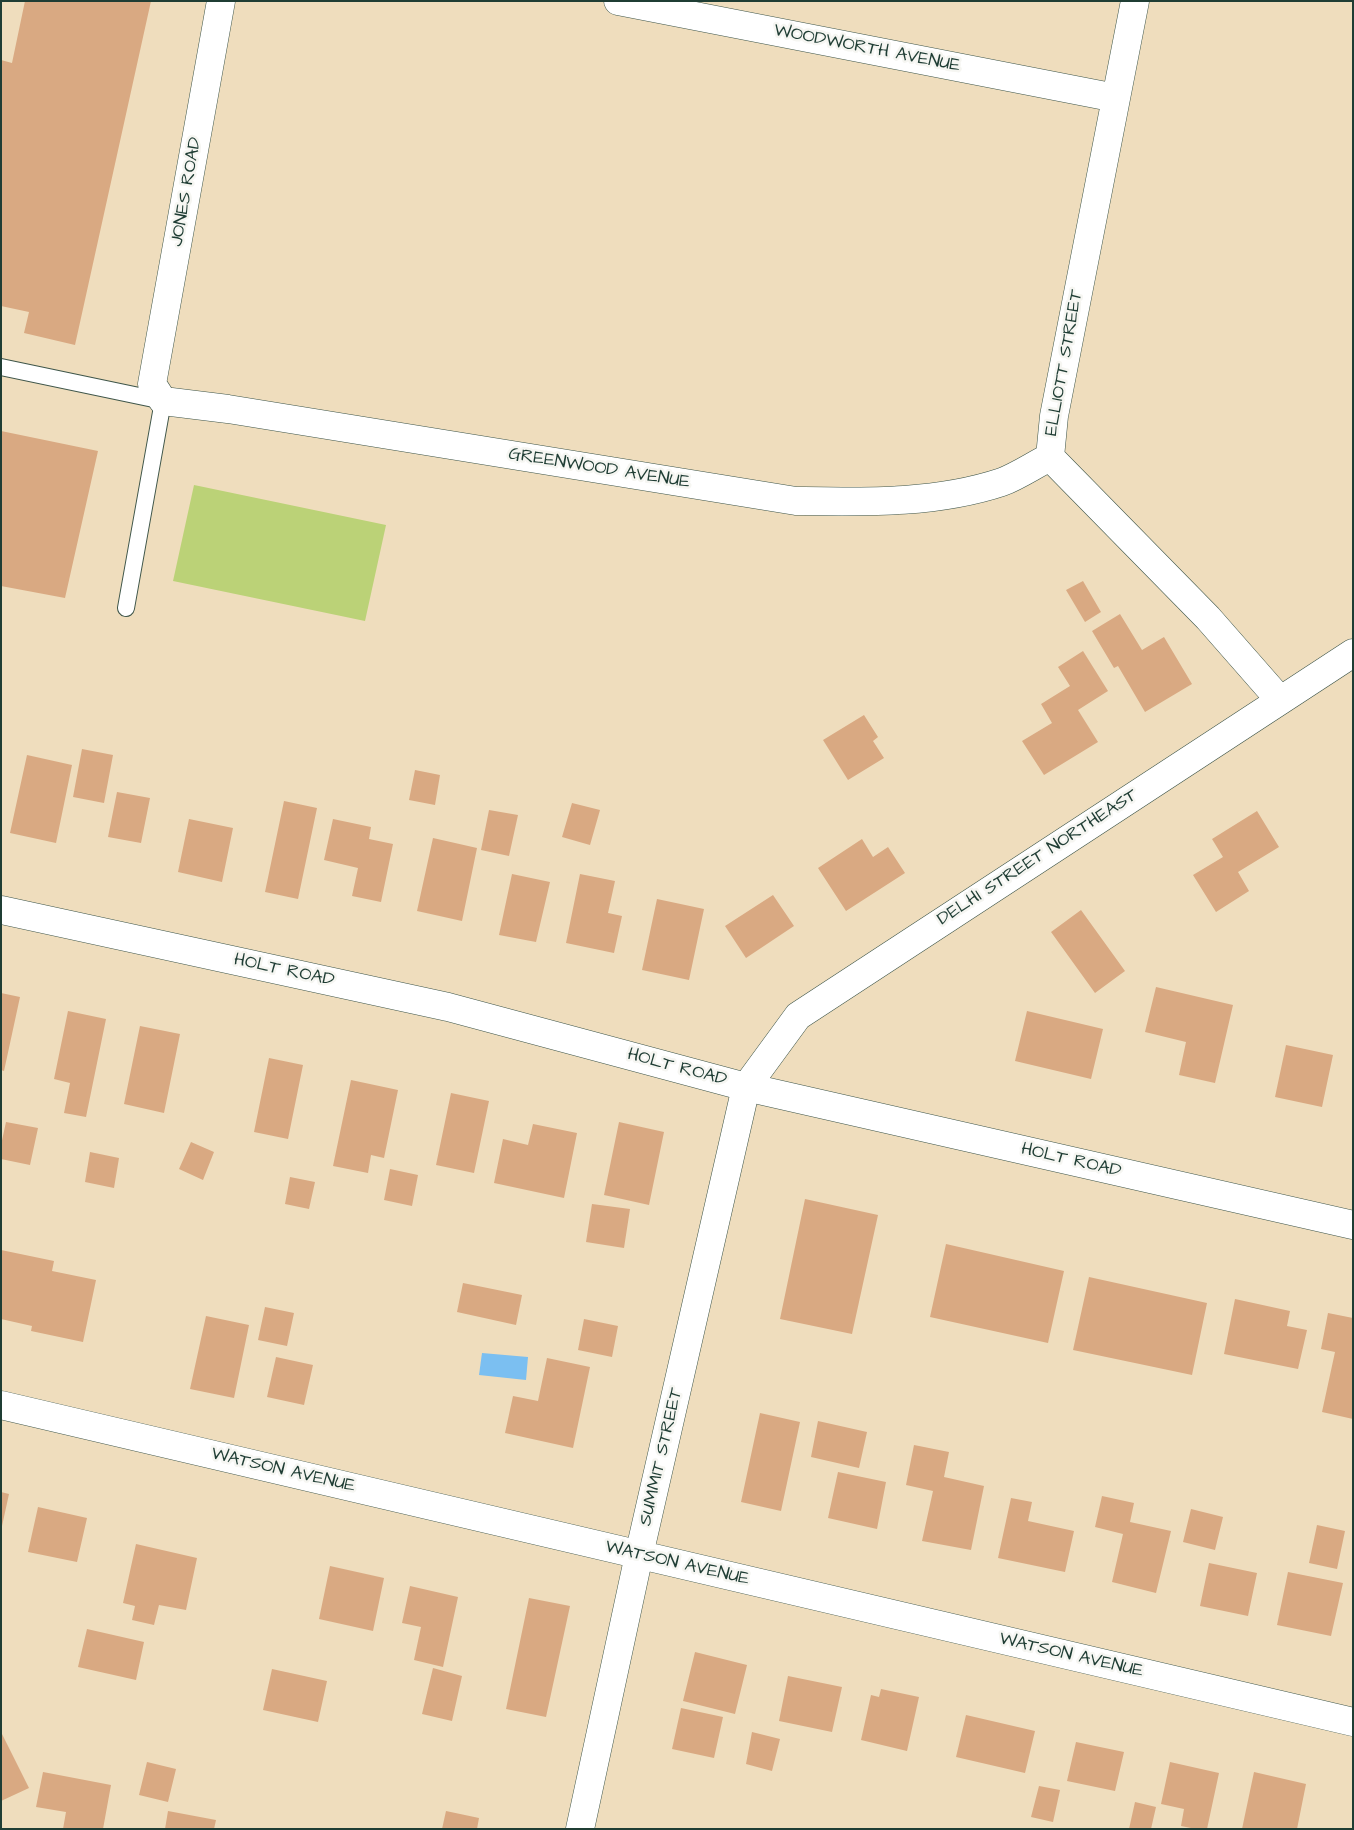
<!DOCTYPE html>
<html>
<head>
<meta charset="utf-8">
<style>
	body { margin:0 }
	#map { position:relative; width:1354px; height:1830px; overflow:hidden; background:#efddbd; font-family:"Architects Daughter",sans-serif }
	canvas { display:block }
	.frame { position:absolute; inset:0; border:2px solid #1f3d34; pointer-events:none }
</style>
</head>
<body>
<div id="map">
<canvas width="1354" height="1830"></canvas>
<div class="frame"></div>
</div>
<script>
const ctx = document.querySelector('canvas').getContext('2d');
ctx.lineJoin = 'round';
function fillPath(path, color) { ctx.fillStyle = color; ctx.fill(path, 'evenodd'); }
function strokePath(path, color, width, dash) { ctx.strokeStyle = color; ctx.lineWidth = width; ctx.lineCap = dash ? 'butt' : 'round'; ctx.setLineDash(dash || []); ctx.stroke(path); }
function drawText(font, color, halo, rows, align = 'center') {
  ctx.font = font + ' "Architects Daughter",sans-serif'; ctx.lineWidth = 5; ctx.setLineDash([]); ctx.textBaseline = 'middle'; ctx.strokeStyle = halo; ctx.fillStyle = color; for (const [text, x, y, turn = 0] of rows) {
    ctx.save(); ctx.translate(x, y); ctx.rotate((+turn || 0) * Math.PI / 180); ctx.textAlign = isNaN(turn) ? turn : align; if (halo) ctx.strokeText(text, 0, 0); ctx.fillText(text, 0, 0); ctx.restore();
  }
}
const green = new Path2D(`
	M 194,485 L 386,525 L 365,621 L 173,581 Z`);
const water = new Path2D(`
	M 482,1353 L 528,1357 L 526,1380 L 479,1375 Z`);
const building = new Path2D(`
	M 25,1 L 151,1 L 75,345 L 24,333 L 29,312 L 1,306 L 1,60 L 12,63 Z
	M 1,431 L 98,451 L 65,598 L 1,586 Z
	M 1083,581 L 1101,612 L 1085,622 L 1066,590 Z
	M 1120,614 L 1142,650 L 1164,637 L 1192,684 L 1145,712 L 1118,666 L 1114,668 L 1092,631 Z
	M 1083,651 L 1108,691 L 1078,710 L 1098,742 L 1044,775 L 1022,741 L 1052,723 L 1041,704 L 1070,686 L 1058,667 Z
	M 864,715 L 878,737 L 873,741 L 884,758 L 848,780 L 823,740 Z
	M 82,749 L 113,755 L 104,803 L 73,797 Z
	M 27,755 L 72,765 L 56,843 L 10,833 Z
	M 415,770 L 440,775 L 435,805 L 409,800 Z
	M 117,792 L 150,798 L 141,843 L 108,837 Z
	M 284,801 L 317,808 L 298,899 L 265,892 Z
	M 572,803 L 600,810 L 590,845 L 562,837 Z
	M 489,810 L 518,815 L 509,856 L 481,850 Z
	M 1257,811 L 1279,847 L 1238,872 L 1249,891 L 1216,912 L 1193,875 L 1223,857 L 1212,839 Z
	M 189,819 L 233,828 L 222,882 L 178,872 Z
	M 333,819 L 371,827 L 369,839 L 393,844 L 381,902 L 352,896 L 358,868 L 324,860 Z
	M 433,838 L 477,848 L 462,921 L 417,911 Z
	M 862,839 L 873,857 L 888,847 L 905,873 L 846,911 L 818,868 Z
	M 512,874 L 550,882 L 536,942 L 499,935 Z
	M 580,874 L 615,881 L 608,913 L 622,916 L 614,953 L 566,943 Z
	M 773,895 L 794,926 L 746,958 L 725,926 Z
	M 657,899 L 704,909 L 689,980 L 642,970 Z
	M 1081,910 L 1125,971 L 1095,993 L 1051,932 Z
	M 1156,987 L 1233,1005 L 1215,1083 L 1179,1075 L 1186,1042 L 1145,1032 Z
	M 1,993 L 20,997 L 4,1071 L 1,1070 Z
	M 68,1011 L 106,1019 L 86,1117 L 64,1113 L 70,1083 L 54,1079 Z
	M 1027,1011 L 1103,1029 L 1091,1079 L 1015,1061 Z
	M 140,1026 L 180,1034 L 164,1113 L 124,1104 Z
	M 1286,1045 L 1333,1055 L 1322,1107 L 1275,1097 Z
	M 269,1058 L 303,1065 L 288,1139 L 254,1132 Z
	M 351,1080 L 398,1090 L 384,1158 L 371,1155 L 368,1173 L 333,1166 Z
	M 451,1093 L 489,1101 L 474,1173 L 436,1165 Z
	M 6,1122 L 38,1128 L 30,1165 L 1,1159 L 1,1145 Z
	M 619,1122 L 664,1132 L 649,1205 L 604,1195 Z
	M 533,1124 L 577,1133 L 564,1198 L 494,1183 L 503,1139 L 528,1145 Z
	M 191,1142 L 214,1152 L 203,1180 L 179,1169 Z
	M 90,1152 L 119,1158 L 114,1188 L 85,1182 Z
	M 390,1169 L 418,1175 L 412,1206 L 384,1200 Z
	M 290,1177 L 315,1182 L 309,1209 L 285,1204 Z
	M 805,1199 L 878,1215 L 852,1334 L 780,1319 Z
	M 592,1204 L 630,1209 L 624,1248 L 586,1242 Z
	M 946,1244 L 1064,1271 L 1048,1343 L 930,1317 Z
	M 1,1250 L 54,1261 L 52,1271 L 96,1280 L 83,1342 L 31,1331 L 32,1326 L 1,1319 Z
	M 1089,1277 L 1207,1303 L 1192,1375 L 1073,1350 Z
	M 463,1283 L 522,1295 L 516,1325 L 457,1312 Z
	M 1235,1299 L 1290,1311 L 1287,1326 L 1307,1330 L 1298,1369 L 1224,1354 Z
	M 265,1307 L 294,1313 L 287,1346 L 258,1340 Z
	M 1328,1313 L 1353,1318 L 1353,1419 L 1322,1412 L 1335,1352 L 1321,1349 Z
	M 206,1316 L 249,1325 L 234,1398 L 190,1389 Z
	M 584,1319 L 618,1326 L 612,1357 L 578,1350 Z
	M 276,1357 L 313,1365 L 304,1405 L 267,1397 Z
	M 547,1358 L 590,1367 L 573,1448 L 505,1433 L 513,1396 L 538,1401 Z
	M 760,1413 L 800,1422 L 781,1511 L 741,1502 Z
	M 818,1421 L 867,1432 L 859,1468 L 811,1457 Z
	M 914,1445 L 949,1452 L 944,1477 L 984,1486 L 971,1550 L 922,1541 L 933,1491 L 906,1485 Z
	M 838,1472 L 886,1482 L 877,1529 L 828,1518 Z
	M 1,1492 L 9,1494 L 2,1526 L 1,1526 Z
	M 1102,1496 L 1134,1503 L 1130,1522 L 1171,1531 L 1156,1593 L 1112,1582 L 1123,1534 L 1095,1527 Z
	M 1011,1498 L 1032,1502 L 1028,1521 L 1074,1531 L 1065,1572 L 998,1558 Z
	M 38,1507 L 87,1518 L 77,1562 L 28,1552 Z
	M 1191,1509 L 1223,1517 L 1215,1550 L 1183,1542 Z
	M 1317,1525 L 1345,1531 L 1337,1569 L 1309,1563 Z
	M 136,1544 L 197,1558 L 186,1610 L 159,1605 L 154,1625 L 132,1620 L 135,1606 L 123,1603 Z
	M 1209,1563 L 1257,1573 L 1248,1616 L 1200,1606 Z
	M 330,1566 L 384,1578 L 373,1631 L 319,1619 Z
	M 1288,1572 L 1343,1583 L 1331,1636 L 1277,1625 Z
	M 410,1586 L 458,1597 L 443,1667 L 414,1660 L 421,1627 L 402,1623 Z
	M 529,1598 L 570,1606 L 546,1717 L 506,1709 Z
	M 87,1629 L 144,1642 L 136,1680 L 78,1667 Z
	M 695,1652 L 747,1665 L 735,1714 L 683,1701 Z
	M 433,1668 L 462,1676 L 452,1721 L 422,1714 Z
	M 272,1669 L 327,1681 L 318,1722 L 263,1710 Z
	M 788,1676 L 842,1687 L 832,1732 L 779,1721 Z
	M 881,1689 L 919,1697 L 907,1751 L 861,1740 L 871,1695 L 879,1697 Z
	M 681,1708 L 723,1717 L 714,1758 L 672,1749 Z
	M 966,1715 L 1035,1731 L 1025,1773 L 956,1757 Z
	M 1,1732 L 29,1788 L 1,1801 Z
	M 752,1732 L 780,1739 L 772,1771 L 746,1764 Z
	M 1076,1742 L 1124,1752 L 1115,1791 L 1067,1781 Z
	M 147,1762 L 176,1769 L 168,1802 L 139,1795 Z
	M 1170,1762 L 1219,1773 L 1207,1829 L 1196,1829 L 1181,1826 L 1184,1809 L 1161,1804 Z
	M 43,1772 L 111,1785 L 103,1829 L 63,1829 L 66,1812 L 36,1807 Z
	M 1254,1772 L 1306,1784 L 1297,1829 L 1242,1829 Z
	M 1039,1786 L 1060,1790 L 1053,1822 L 1031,1817 Z
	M 1135,1802 L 1156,1807 L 1151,1829 L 1129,1829 Z
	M 168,1811 L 216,1820 L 214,1829 L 165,1829 Z
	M 446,1811 L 479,1818 L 477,1829 L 442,1829 Z`);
const service = new Path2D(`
	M 1,367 L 163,401 L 126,608`);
const minor = new Path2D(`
	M 221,1 L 152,384 L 163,401 L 228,409 L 796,501 C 865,502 936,504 1002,482 C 1018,476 1034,465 1050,457
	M 618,1 L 1116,98
	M 1135,1 L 1054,416 L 1050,457 L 1208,618 L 1279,699
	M 1,1405 L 1353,1722
	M 580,1829 L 639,1555 L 746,1087 L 798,1016 L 1353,653`);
const secondary = new Path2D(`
	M 1,910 L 448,1007 L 746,1087 L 1353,1225`);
const streetNames = [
	["WOODWORTH AVENUE",867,49,11],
	["JONES ROAD",187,192,-80],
	["ELLIOTT STREET",1065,363,-80],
	["GREENWOOD AVENUE",599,469,9],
	["DELHI STREET NORTHEAST",1038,858,-33],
	["HOLT ROAD",284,971,12],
	["HOLT ROAD",677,1068,15],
	["HOLT ROAD",1071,1161,13],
	["SUMMIT STREET",662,1457,-77],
	["WATSON AVENUE",283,1471,13],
	["WATSON AVENUE",677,1564,13],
	["WATSON AVENUE",1071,1656,13]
];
fillPath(green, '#bbd277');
fillPath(water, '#7bbff1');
fillPath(building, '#d9a982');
strokePath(service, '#3e5549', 18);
strokePath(minor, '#3e5549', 29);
strokePath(secondary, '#3e5549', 29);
strokePath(service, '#fff', 16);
strokePath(minor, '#fff', 28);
strokePath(secondary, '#fff', 28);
drawText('18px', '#1f3d34', '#f6f6f2', streetNames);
</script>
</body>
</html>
